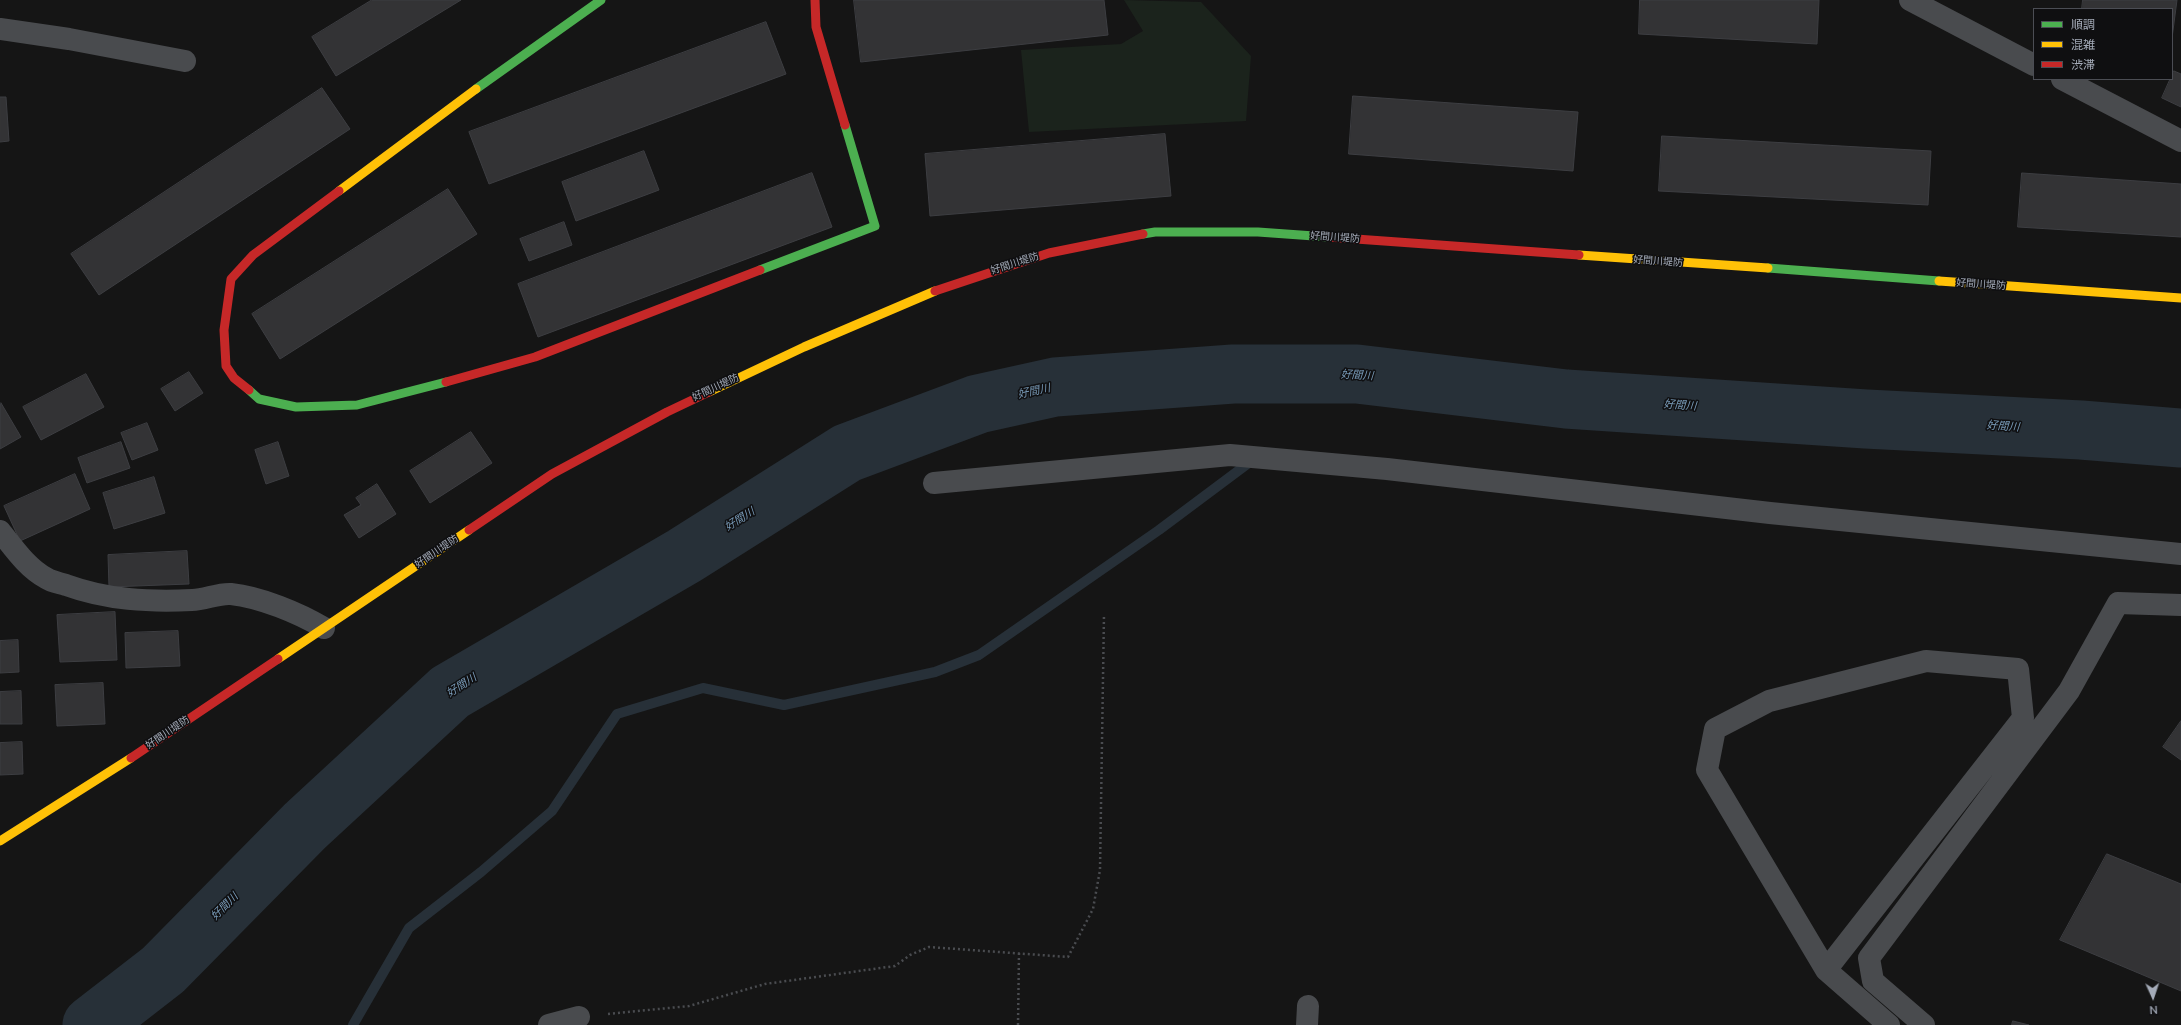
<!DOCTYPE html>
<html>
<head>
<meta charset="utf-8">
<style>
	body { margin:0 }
	#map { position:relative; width:2181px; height:1025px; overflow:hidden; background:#151515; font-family:"Nunito Sans","Noto Sans JP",sans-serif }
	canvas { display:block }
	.legend { position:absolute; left:2033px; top:8px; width:140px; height:72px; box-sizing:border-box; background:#0f0f11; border:1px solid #4b4d54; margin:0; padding:5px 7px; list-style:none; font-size:12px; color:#a4abb8 }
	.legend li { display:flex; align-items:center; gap:8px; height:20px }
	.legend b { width:20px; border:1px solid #4b4d54 }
	.north { position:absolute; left:2133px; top:977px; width:40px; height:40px; -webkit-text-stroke:3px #0f0f11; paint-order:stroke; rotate:177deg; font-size:11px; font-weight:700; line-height:16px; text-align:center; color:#a4abb8 }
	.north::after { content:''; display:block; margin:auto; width:14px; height:18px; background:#a4abb8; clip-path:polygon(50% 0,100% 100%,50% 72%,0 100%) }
</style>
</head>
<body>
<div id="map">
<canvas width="2181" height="1025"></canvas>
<ul class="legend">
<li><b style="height:5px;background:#4caf50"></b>順調</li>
<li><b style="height:5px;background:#ffc107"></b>混雑</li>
<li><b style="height:5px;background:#c62828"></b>渋滞</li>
</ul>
<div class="north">N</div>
</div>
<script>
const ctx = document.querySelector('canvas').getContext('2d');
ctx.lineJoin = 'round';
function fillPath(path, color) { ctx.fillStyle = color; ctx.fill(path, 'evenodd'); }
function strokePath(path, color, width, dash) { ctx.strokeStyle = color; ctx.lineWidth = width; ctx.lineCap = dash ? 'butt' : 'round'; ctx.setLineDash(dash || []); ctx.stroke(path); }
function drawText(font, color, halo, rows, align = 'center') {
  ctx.font = font + ' "Nunito Sans","Noto Sans JP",sans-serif'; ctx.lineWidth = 3; ctx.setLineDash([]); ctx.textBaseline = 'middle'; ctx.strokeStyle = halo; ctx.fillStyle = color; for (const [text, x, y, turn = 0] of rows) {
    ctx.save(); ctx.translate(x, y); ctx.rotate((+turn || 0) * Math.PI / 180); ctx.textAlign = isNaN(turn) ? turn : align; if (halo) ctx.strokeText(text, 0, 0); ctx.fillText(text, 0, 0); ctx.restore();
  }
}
const green = new Path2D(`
	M 1124,0 L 1201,2 L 1251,56 L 1246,121 L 1029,132 L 1021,50 L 1121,44 L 1143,31 Z`);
const stream = new Path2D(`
	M 353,1025 L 409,928 L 481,872 L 552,811 L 617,714 L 703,688 L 784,705 L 935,672 L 979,655 L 1159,530 L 1254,459`);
const river = new Path2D(`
	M 92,1025 L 163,970 L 305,826 L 450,692 L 684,556 L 847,453 L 978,404 L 1055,387 L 1233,374 L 1357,374 L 1566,399 L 1866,419 L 2081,430 L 2181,438`);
const building = new Path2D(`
	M 372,0 L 461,0 L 336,76 L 312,37 Z
	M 854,0 L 1104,0 L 1108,35 L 861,62 Z
	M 1640,0 L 1819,0 L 1817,44 L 1639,34 Z
	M 2083,0 L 2177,0 L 2172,38 L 2172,9 L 2082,9 Z
	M 766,22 L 786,74 L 489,184 L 469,132 Z
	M 2174,71 L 2181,74 L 2181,107 L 2162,98 Z
	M 322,88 L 350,129 L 99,295 L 71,254 Z
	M 1353,96 L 1578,112 L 1573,171 L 1349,154 Z
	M 0,97 L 6,97 L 9,141 L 0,142 Z
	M 1165,134 L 1171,196 L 930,216 L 925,154 Z
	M 1662,136 L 1931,151 L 1928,205 L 1659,191 Z
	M 644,151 L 659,190 L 576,221 L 562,182 Z
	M 812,173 L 832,227 L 538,337 L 518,284 Z
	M 2022,173 L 2181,184 L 2181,237 L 2018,227 Z
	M 448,189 L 477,234 L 280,359 L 252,314 Z
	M 564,222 L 572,245 L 529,261 L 520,239 Z
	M 189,372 L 203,393 L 175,411 L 161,389 Z
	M 86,374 L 104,407 L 41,440 L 23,407 Z
	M 1,403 L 21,437 L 0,449 L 0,404 Z
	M 147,423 L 158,450 L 132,460 L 121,433 Z
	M 471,432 L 492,463 L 430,503 L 410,471 Z
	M 121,442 L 130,468 L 87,483 L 78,458 Z
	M 278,442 L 289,476 L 266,484 L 255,450 Z
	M 75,474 L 90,509 L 20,541 L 4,506 Z
	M 154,477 L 165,513 L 114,529 L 103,493 Z
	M 377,484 L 396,514 L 359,538 L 344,515 L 361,505 L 356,498 Z
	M 187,551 L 189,584 L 109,587 L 108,555 Z
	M 115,612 L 117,660 L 60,662 L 57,615 Z
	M 178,631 L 180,666 L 126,668 L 125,633 Z
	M 18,640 L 19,672 L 0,673 L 0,641 Z
	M 103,683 L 105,724 L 57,726 L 55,685 Z
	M 21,691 L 22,724 L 0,724 L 0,692 Z
	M 2181,721 L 2181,760 L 2163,747 Z
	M 22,742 L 23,774 L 0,775 L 0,743 Z
	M 2107,854 L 2181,884 L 2181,991 L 2060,940 Z
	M 2013,1021 L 2029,1025 L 2012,1025 Z`);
const path = new Path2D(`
	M 608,1014 L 689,1006 L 765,984 L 895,966 L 910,955 L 929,947 L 1068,957 L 1093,909 L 1100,870 L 1104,614
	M 1018,1025 L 1019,952`);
const street = new Path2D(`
	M 1910,0 L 2034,65
	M 0,29 L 69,39 L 185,61
	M 2062,79 L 2181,141
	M 934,483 L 1230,455 L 1387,469 L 1770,513 L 2181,554
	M 0,531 C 13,547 27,568 46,578 C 52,582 60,583 66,585 C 107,600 149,602 192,600 C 205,600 218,593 231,594 C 260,597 299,613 324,628
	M 1826,970 L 2023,718 L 2018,669 L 1926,661 L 1769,701 L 1715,729 L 1707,770 L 1826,970 L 1889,1025
	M 549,1025 L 579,1017
	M 1307,1025 L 1308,1006
	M 1924,1025 L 1873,981 L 1869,958 L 2069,691 L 2118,603 L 2181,605`);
const fast = new Path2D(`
	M 476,89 L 601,0
	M 1143,234 L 1155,232 L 1258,232 L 1328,237
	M 1768,268 L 1939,281
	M 760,270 L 875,226 L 845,125
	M 249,390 L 259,399 L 296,407 L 357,405 L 446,382`);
const slow = new Path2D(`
	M 339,191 L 476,89
	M 1579,255 L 1768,268
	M 1939,281 L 2181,298
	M 709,392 L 804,347 L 935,291
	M 278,659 L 469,530
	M 0,841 L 131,758`);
const jam = new Path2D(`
	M 815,0 L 816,27 L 845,125
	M 1328,237 L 1579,255
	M 935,291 L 1049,253 L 1143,234
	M 446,382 L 535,357 L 760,270
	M 249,390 L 234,378 L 226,366 L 224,330 L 231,279 L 253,255 L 339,191
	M 469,530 L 552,474 L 667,412 L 709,392
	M 131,758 L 278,659`);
const streetNames = [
	["好間川堤防",1335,238,4],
	["好間川堤防",1658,262,4],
	["好間川堤防",1015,264,-18],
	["好間川堤防",1981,285,4],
	["好間川堤防",716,388,-25],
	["好間川堤防",437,552,-34],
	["好間川堤防",168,733,-34]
];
const waterNames = [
	["好間川",1357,376,3],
	["好間川",1034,392,-12],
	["好間川",1680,406,4],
	["好間川",2003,427,4],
	["好間川",740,520,-32],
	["好間川",462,686,-33],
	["好間川",225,907,-45]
];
fillPath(green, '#1b231c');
strokePath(stream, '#273038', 10);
strokePath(river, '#273038', 59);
fillPath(building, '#333335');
strokePath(building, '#3d3e42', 1);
strokePath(path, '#4a4c50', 2.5, [2, 3]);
strokePath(street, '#494b4e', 22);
strokePath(fast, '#4caf50', 9);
strokePath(slow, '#ffc107', 9);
strokePath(jam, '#c62828', 9);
drawText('10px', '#a4abb8', '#0f0f11', streetNames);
drawText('italic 11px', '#789ab7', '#0f0f11', waterNames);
</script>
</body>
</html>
